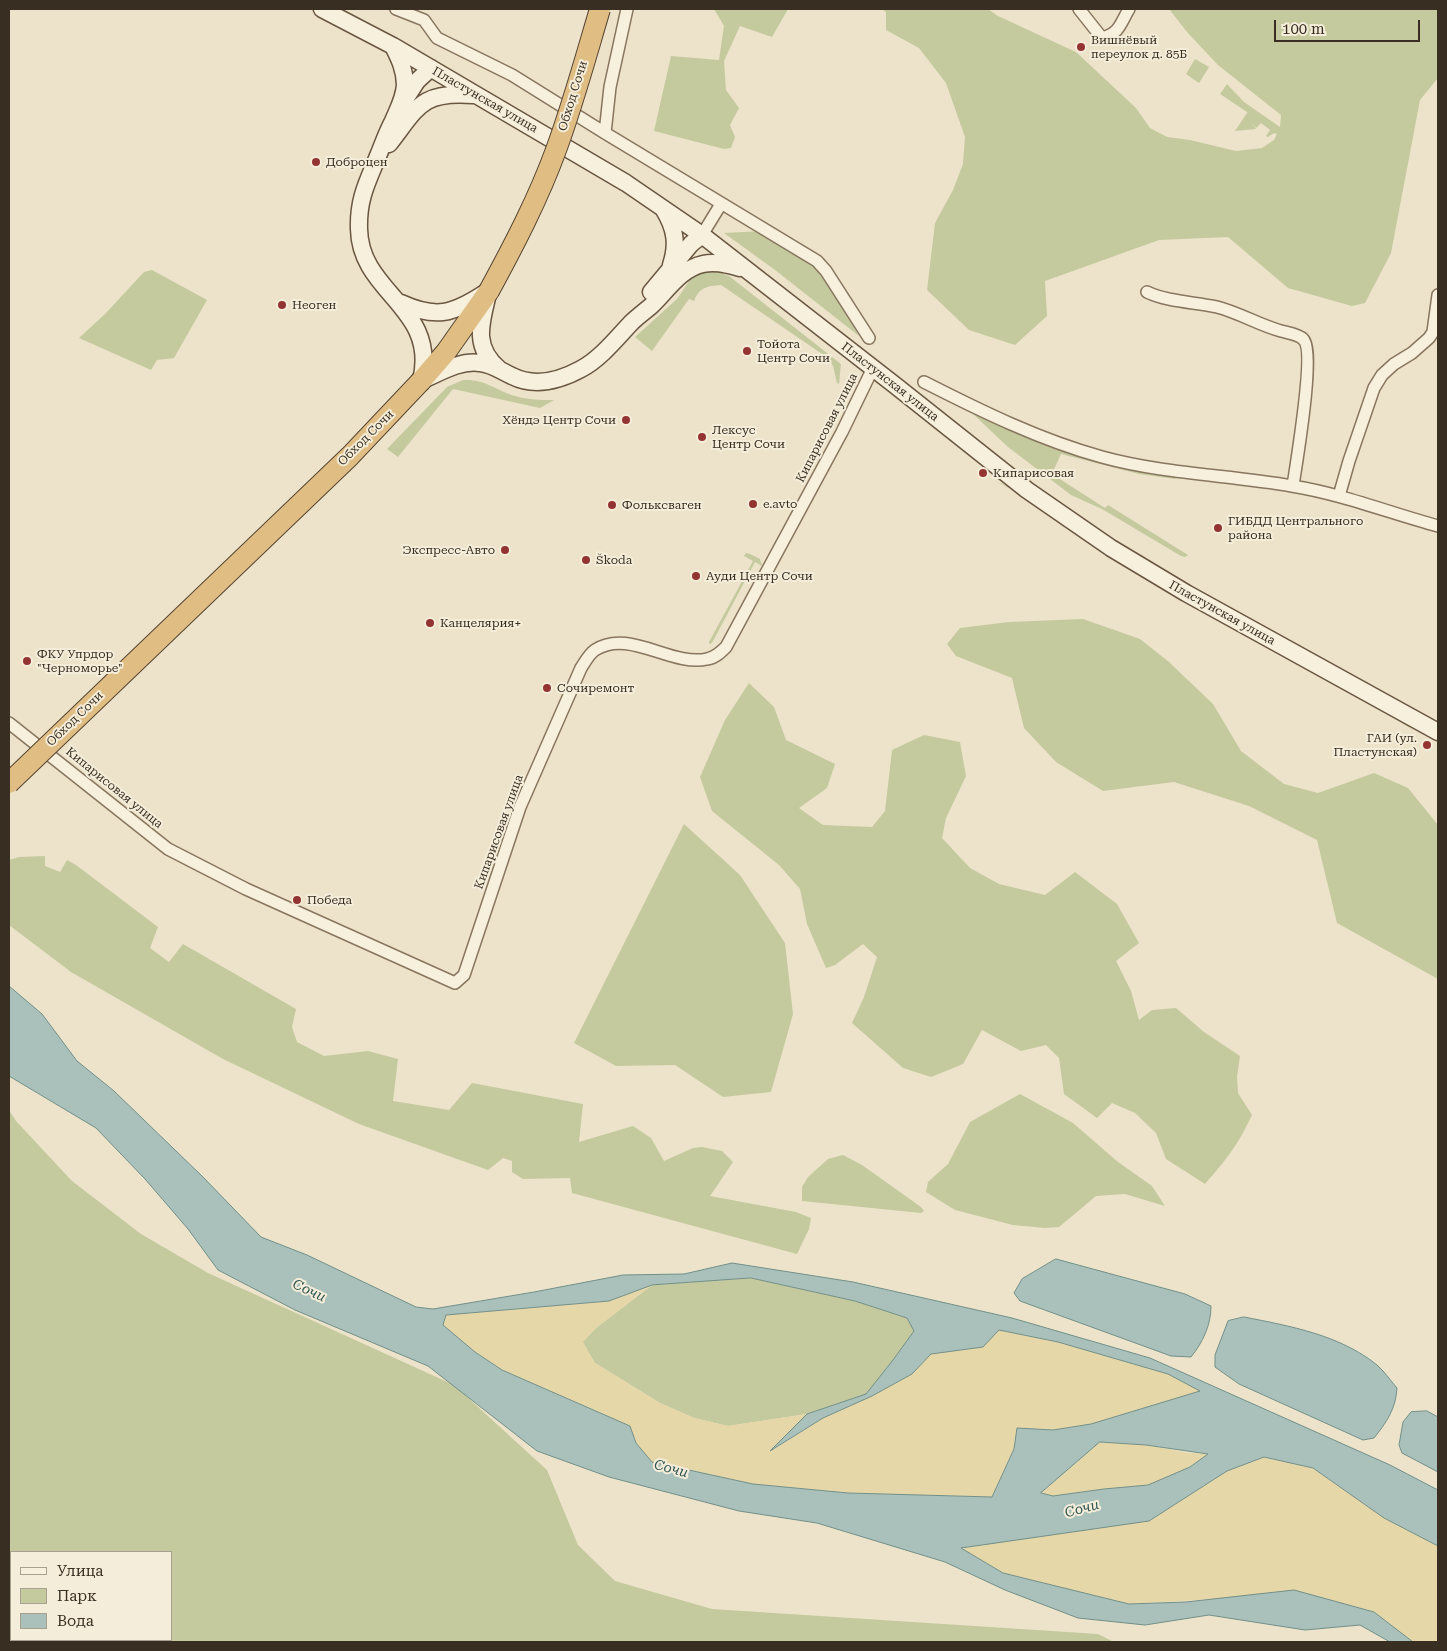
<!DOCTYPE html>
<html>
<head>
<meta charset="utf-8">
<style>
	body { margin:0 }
	#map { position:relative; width:1447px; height:1651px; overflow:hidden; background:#ece3ca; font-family:"Roboto Serif",serif }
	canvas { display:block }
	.frame { position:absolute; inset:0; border:10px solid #392e22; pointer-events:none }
	.legend { position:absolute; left:10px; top:1551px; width:162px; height:90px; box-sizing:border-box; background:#f4edd9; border:1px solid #a9a190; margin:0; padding:6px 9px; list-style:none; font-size:15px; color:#392e22 }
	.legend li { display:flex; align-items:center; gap:10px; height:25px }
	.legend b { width:25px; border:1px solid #a9a190 }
	.scale { position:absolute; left:1274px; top:20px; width:146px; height:22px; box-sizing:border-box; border:2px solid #392e22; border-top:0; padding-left:6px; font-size:15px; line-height:18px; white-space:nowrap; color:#392e22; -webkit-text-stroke:4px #f4edd9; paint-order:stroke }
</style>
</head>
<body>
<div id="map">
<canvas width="1447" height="1651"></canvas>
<div class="frame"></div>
<ul class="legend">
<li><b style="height:6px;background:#f7f0dd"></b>Улица</li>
<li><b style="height:14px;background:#c4ca9e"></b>Парк</li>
<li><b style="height:14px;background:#aac1bb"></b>Вода</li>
</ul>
<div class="scale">100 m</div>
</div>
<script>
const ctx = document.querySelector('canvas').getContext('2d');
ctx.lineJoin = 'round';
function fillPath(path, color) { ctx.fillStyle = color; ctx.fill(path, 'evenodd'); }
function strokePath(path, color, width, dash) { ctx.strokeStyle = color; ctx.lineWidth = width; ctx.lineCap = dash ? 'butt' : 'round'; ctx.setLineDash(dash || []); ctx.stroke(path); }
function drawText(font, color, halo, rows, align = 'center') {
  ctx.font = font + ' "Roboto Serif",serif'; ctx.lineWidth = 4; ctx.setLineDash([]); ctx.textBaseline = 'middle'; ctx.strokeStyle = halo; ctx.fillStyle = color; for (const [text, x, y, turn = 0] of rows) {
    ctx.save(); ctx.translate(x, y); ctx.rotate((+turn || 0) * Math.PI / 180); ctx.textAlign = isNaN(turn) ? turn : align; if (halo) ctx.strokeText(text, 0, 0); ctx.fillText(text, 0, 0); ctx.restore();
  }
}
const green = new Path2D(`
	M 714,9 L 788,9 L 772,37 L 740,26 L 724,61 L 726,90 L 739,108 L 730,125 L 735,137 L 731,148 L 724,149 L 654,131 L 671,56 L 719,60 L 724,26 Z
	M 882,9 L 988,9 L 998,16 L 1076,52 L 1136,108 L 1150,128 L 1167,137 L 1190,140 L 1236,151 L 1262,148 L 1274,140 L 1277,134 L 1274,133 L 1268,137 L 1266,136 L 1270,130 L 1261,123 L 1256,128 L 1251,122 L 1256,129 L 1235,131 L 1247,113 L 1248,115 L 1247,112 L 1220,94 L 1227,84 L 1244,102 L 1280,127 L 1281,115 L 1218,65 L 1187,32 L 1169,9 L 1438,9 L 1438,78 L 1420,100 L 1391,253 L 1365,303 L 1352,306 L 1288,288 L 1228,237 L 1159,240 L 1045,281 L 1047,316 L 1015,345 L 969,330 L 927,290 L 935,223 L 953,190 L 963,164 L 965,137 L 946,83 L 919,48 L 886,30 L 886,12 Z
	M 1195,59 L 1209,67 L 1199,83 L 1186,74 Z
	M 763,231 L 808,258 L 826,276 L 859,336 L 775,270 L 724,233 Z
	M 152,270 L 207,300 L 174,358 L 157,360 L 151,370 L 79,338 L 105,314 L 144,272 Z
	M 707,271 L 717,271 L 729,276 L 841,364 L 839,384 L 837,383 L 833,366 L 828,358 L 721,285 C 708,286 699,287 694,301 L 689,299 L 652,351 L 635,337 L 677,299 L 692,277 L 696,274 Z
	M 463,380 C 486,379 495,390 515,396 C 528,400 541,400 554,400 L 540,408 L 453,389 L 398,457 L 387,449 L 447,387 Z
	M 973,412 L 1177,476 L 1175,479 L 1139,474 L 1061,454 L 1052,474 L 1105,508 L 1108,505 L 1188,555 L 1185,557 L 1181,556 L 1102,509 L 1071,495 L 1008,447 L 973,414 Z
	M 995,481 L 1021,492 L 1388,711 L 1414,731 L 1387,713 L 1166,592 L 1114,560 L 1060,524 L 1019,493 Z
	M 746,553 L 750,554 L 760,559 L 762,566 L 755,562 L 712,643 L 709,644 L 709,642 L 753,561 L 744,556 Z
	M 1083,619 L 1140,639 L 1169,662 L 1213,704 L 1241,751 L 1284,784 L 1318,793 L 1374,773 L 1408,788 L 1438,825 L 1438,979 L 1337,923 L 1317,840 L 1249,806 L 1174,782 L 1103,791 L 1056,762 L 1024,728 L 1012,678 L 956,656 L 947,644 L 960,628 L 1009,622 Z
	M 749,683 L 774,707 L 786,740 L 835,764 L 827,788 L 799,808 L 823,825 L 872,827 L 885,811 L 892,750 L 924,735 L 960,742 L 966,776 L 946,818 L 942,838 L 970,868 L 999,884 L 1045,895 L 1075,872 L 1117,904 L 1139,943 L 1116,961 L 1131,991 L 1139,1020 L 1152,1010 L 1176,1008 L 1204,1032 L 1240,1056 L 1237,1077 L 1238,1093 L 1252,1115 C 1238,1145 1226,1160 1205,1184 L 1166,1159 L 1156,1133 L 1135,1113 L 1112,1103 L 1097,1118 L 1064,1094 L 1059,1058 L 1046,1045 L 1021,1051 L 982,1030 L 963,1064 L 931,1077 L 903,1068 L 852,1023 L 864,997 L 877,957 L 863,944 L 835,965 L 826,968 L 807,924 L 800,889 L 779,865 L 712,811 L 700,777 L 725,720 Z
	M 684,824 L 740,875 L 785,943 L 793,1014 L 771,1092 L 723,1097 L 675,1065 L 616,1066 L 574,1043 Z
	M 45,856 L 45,866 L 60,872 L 67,860 L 76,865 L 158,927 L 150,948 L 169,962 L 183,944 L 296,1009 L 292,1027 L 297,1042 L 324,1056 L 368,1051 L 398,1059 L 393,1101 L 449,1110 L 472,1083 L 583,1104 L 579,1142 L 633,1126 L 651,1138 L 664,1161 L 693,1148 L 702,1147 L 722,1151 L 733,1162 L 710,1196 L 796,1212 L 811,1218 L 809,1229 L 797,1254 L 572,1193 L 570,1178 L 523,1179 L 512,1172 L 512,1161 L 503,1158 L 488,1170 L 359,1124 L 223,1059 L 71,972 L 9,925 L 9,860 L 19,857 Z
	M 1020,1094 L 1073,1123 L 1118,1162 L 1152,1186 L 1165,1206 L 1125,1194 L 1096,1196 L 1059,1227 L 1045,1228 L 1013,1225 L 955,1210 L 926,1192 L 928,1182 L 948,1164 L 970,1122 Z
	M 9,1110 L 16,1121 L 72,1181 L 141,1234 L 208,1273 L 454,1385 L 547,1470 L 578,1545 L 615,1581 L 712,1609 L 1098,1634 L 1114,1642 L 9,1642 ZM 11,1552 L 171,1552 L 171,1640 L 11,1640 Z
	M 843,1155 L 862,1165 L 921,1207 L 924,1211 L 921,1213 L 802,1201 L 802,1187 L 808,1177 L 828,1159 Z
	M 751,1278 L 855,1301 L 907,1318 L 914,1331 L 893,1360 L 866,1394 L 807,1414 L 728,1426 L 694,1418 L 660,1403 L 595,1363 L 582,1342 L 596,1328 L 652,1285 Z`);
const sand = new Path2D(`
	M 652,1285 L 596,1328 L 583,1342 L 595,1363 L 660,1403 L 694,1418 L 728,1426 L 807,1414 L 773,1450 L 823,1418 L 872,1396 L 912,1374 L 931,1354 L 983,1347 L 999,1330 L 1058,1342 L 1169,1374 L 1201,1391 L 1091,1424 L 1053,1430 L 1017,1428 L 1014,1449 L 992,1497 L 848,1493 L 753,1484 L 652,1462 L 636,1443 L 630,1426 L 502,1370 L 475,1352 L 443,1325 L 446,1315 L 609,1301 Z
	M 1100,1442 L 1146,1445 L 1188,1453 L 1208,1454 L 1190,1467 L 1148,1485 L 1104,1489 L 1053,1496 L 1040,1493 Z
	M 1264,1457 L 1313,1468 L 1384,1518 L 1438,1546 L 1438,1642 L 1413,1642 L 1374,1612 L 1230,1598 L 1129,1604 L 1002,1573 L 960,1547 L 1149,1521 L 1227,1471 Z`);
const water = new Path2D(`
	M 9,986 L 42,1014 L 77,1061 L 114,1091 L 203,1177 L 261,1237 L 307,1255 L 416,1307 L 433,1309 L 534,1292 L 623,1275 L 684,1274 L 732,1263 L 853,1282 L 1012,1318 L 1150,1358 L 1390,1465 L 1438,1490 L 1438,1546 L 1384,1518 L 1313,1468 L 1264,1457 L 1227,1471 L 1149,1521 L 961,1548 L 1003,1573 L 1129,1604 L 1186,1602 L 1294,1590 L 1374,1612 L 1413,1642 L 1390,1642 L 1360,1625 L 1305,1630 L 1209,1615 L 1145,1625 L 1078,1618 L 1005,1590 L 945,1562 L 817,1523 L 739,1511 L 609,1477 L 537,1451 L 428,1366 L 295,1310 L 218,1270 L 188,1229 L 145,1179 L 96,1128 L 9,1076 ZM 751,1278 L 855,1301 L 907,1318 L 914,1331 L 893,1360 L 866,1394 L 807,1414 L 770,1451 L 823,1418 L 872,1396 L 912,1374 L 931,1354 L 983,1347 L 999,1330 L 1058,1342 L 1168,1374 L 1200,1391 L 1091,1424 L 1053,1430 L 1017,1428 L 1014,1449 L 992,1497 L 848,1493 L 753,1484 L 652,1462 L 636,1443 L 630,1426 L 502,1370 L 475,1352 L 443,1325 L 446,1315 L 609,1301 L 652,1285 ZM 1100,1442 L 1146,1445 L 1208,1454 L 1190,1467 L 1148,1485 L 1104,1489 L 1053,1496 L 1041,1493 Z
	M 1056,1259 L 1185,1294 L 1211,1306 C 1211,1325 1203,1342 1191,1357 L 1171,1356 L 1020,1301 L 1014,1293 L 1022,1279 Z
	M 1244,1317 C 1290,1326 1340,1335 1377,1365 C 1384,1371 1390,1380 1397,1388 C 1396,1408 1387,1422 1374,1438 L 1363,1440 L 1239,1384 L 1215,1367 L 1215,1355 L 1228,1321 Z
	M 1427,1411 L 1438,1417 L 1438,1472 L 1402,1453 L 1399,1445 L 1403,1422 L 1411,1412 Z`);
const minor = new Path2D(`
	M 396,9 L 424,20 L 437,38 L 512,75 L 605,133 L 817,261 L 826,271 L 869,338
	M 1079,9 L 1102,38 C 1120,33 1120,24 1129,9
	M 605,133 L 610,87 L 627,9
	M 702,235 L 721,204
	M 1147,292 C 1168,302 1194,302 1217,307 C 1240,313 1259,325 1281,331 C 1288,333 1298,334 1303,339 C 1316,350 1296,464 1293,486
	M 924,382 C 981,411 1040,440 1102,457 C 1164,474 1229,475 1292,486 C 1342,494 1390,513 1438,526
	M 1339,496 L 1349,461 L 1374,388 L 1382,375 L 1394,364 L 1412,353 L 1429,338 L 1433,332 L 1438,295
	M 9,723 L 168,849 L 246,889 L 455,983 L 464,975 L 520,807 L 581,668 C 585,662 589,654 595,650 C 629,628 671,667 707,659 C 715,658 721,652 726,647 L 842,432 L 873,368`);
const secondary = new Path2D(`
	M 322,9 L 393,46 L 626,183 L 702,235 L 896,386 L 1027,490 L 1111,548 L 1186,593 L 1438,732
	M 393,46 C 399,58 405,70 405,85 C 404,99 398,109 393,121 C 387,132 383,144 378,156 C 367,183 358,199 359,229 C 360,294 439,307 421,381
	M 404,101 L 417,81 L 431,68
	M 389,144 C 418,107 421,91 473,95
	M 664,210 C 675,228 678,244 671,265
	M 651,292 L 691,244 L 702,235
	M 487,298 C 480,326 474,348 499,369
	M 401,303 C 436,319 453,314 485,293
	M 423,380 C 441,372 460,360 480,363 C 492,364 501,371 512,376 C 534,387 559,381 581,369 C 600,359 616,339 631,323 C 637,317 644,312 651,306 C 667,291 680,269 703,264 C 716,261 728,265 740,268`);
const trunk = new Path2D(`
	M 421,381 L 446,352 L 489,291`);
const trunkBridge = new Path2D(`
	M 489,291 C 514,245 538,199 556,150 C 573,104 586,56 600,9
	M 9,783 L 350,456 L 421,381`);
const markers = [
	[1081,47,5,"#933433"],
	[316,162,5,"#933433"],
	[282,305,5,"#933433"],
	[747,351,5,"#933433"],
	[626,420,5,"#933433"],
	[702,437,5,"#933433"],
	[983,473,5,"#933433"],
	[753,504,5,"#933433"],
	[612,505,5,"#933433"],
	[1218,528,5,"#933433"],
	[505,550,5,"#933433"],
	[586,560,5,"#933433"],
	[696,576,5,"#933433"],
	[430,623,5,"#933433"],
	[27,661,5,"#933433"],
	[547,688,5,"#933433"],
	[1427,745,5,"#933433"],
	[297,900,5,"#933433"]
];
const poiNames = [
	["Вишнёвый",1091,40],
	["переулок д. 85Б",1091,54],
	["Доброцен",326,162],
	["Неоген",292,305],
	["Тойота",757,344],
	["Центр Сочи",757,358],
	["Хёндэ Центр Сочи",616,420,"right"],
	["Лексус",712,430],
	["Центр Сочи",712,444],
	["Кипарисовая",993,473],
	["e.avto",763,504],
	["Фольксваген",622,505],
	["ГИБДД Центрального",1228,521],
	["района",1228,535],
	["Экспресс-Авто",495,550,"right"],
	["Škoda",596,560],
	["Ауди Центр Сочи",706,576],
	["Канцелярия+",440,623],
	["ФКУ Упрдор",37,654],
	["\"Черноморье\"",37,668],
	["Сочиремонт",557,688],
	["ГАИ (ул.",1417,738,"right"],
	["Пластунская)",1417,752,"right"],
	["Победа",307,900]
];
const streetNames = [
	["Обход Сочи",573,96,-73],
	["Пластунская улица",485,100,30],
	["Пластунская улица",890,382,38],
	["Кипарисовая улица",827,428,-63],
	["Обход Сочи",366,438,-45],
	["Пластунская улица",1222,613,29],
	["Обход Сочи",75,719,-44],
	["Кипарисовая улица",114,788,39],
	["Кипарисовая улица",499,832,-70]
];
const waterNames = [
	["Сочи",309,1291,25],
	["Сочи",671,1469,15],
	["Сочи",1082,1509,-15]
];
fillPath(green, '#c4ca9e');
fillPath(sand, '#e6d7a9');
fillPath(water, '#aac1bb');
strokePath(water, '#718f88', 1);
strokePath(minor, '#88765f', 14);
strokePath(secondary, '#6a5742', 19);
strokePath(trunk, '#564433', 22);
strokePath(minor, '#f7f0dd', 11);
strokePath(secondary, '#f7f0dd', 16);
strokePath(trunk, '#e0be83', 20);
strokePath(trunkBridge, '#564433', 22, []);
strokePath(trunkBridge, '#e0be83', 20);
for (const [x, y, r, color] of markers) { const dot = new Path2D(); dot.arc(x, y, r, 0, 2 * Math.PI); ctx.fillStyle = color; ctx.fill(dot); strokePath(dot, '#f4edd9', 2); }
drawText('12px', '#392e22', '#f4edd9', poiNames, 'left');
drawText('12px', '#392e22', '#f4edd9', streetNames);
drawText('italic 14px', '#325856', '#f4edd9', waterNames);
</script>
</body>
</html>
